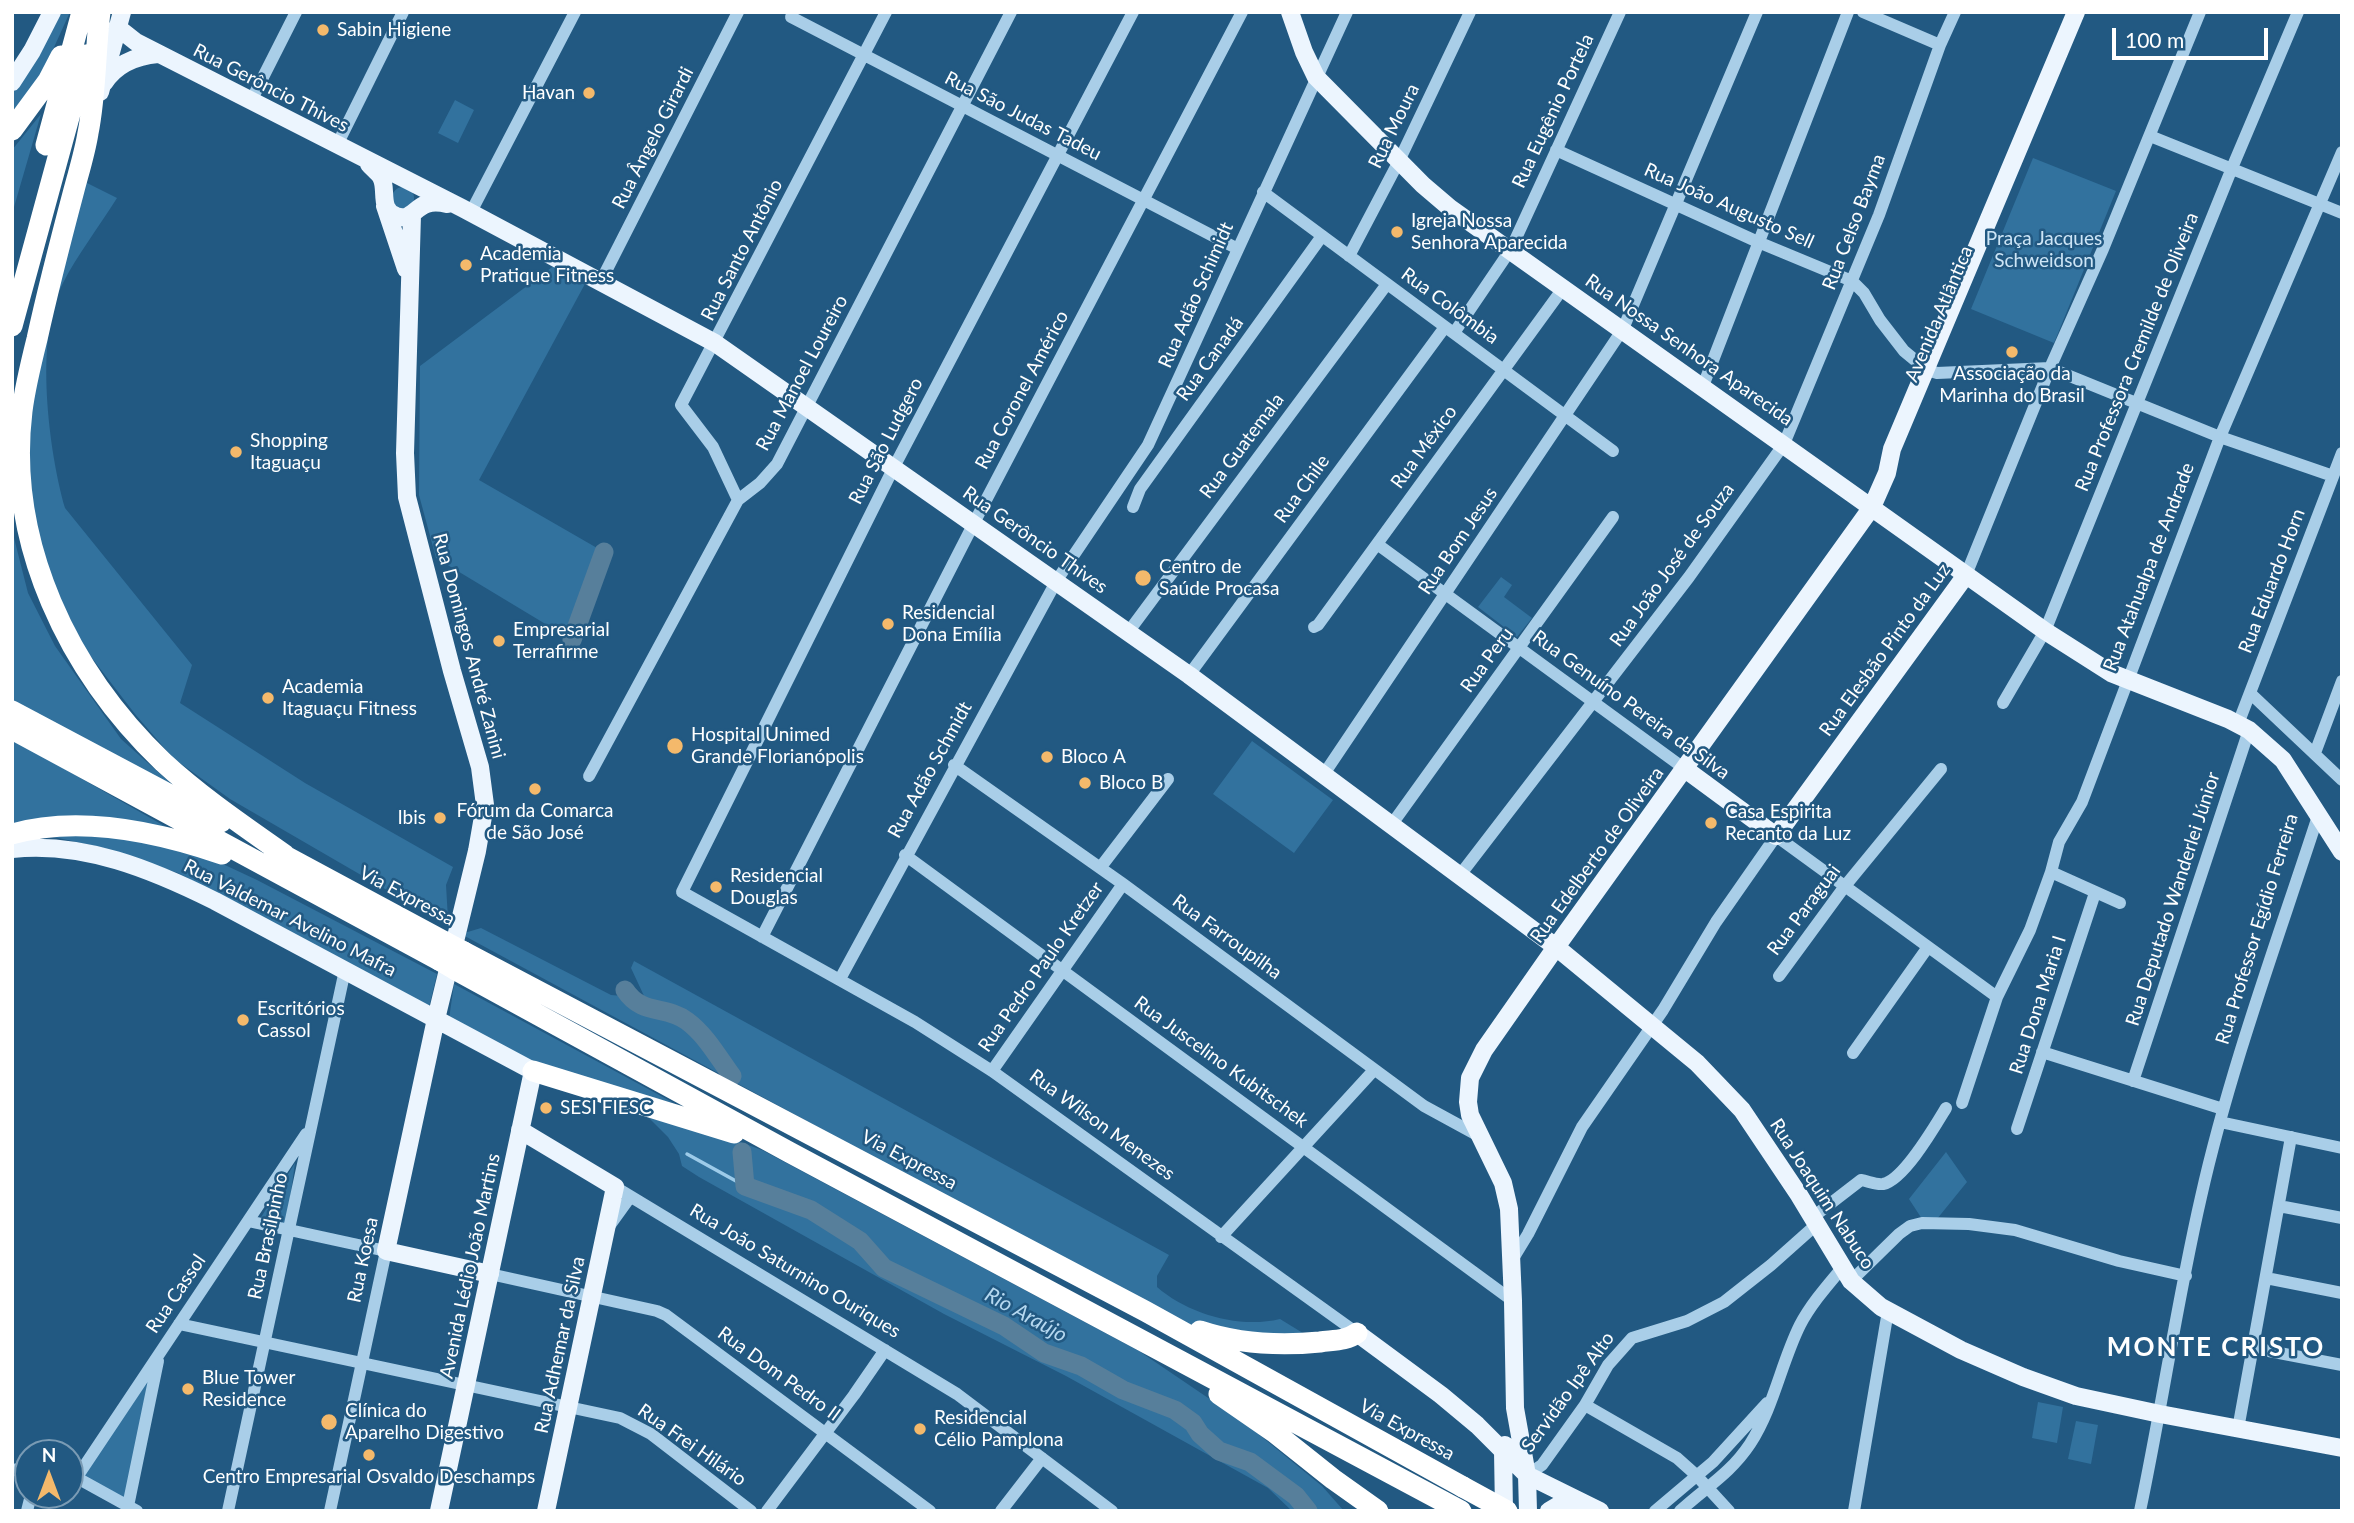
<!DOCTYPE html>
<html>
<head>
<meta charset="utf-8">
<style>
	body { margin:0 }
	#map { position:relative; width:2354px; height:1523px; overflow:hidden; background:#225982; font-family:Lato,sans-serif }
	canvas { display:block }
	.frame { position:absolute; inset:0; border:14px solid #fff; pointer-events:none }
	.north { position:absolute; left:14px; top:1439px; width:70px; height:70px; box-sizing:border-box; background:#225982; border:2px solid #7a9bb4; border-radius:50%; rotate:0deg; font-size:19px; font-weight:700; line-height:28px; text-align:center; color:#fff }
	.north::after { content:''; display:block; margin:auto; width:24px; height:32px; background:#f4b96b; clip-path:polygon(50% 0,100% 100%,50% 72%,0 100%) }
	.scale { position:absolute; left:2112px; top:28px; width:156px; height:32px; box-sizing:border-box; border:4px solid #fff; border-top:0; padding-left:9px; font-size:21px; line-height:24px; white-space:nowrap; color:#fff; -webkit-text-stroke:5px #225982; paint-order:stroke }
</style>
</head>
<body>
<div id="map">
<canvas width="2354" height="1523"></canvas>
<div class="frame"></div>
<div class="north">N</div>
<div class="scale">100 m</div>
</div>
<script>
const ctx = document.querySelector('canvas').getContext('2d');
ctx.lineJoin = 'round';
function fillPath(path, color) { ctx.fillStyle = color; ctx.fill(path, 'evenodd'); }
function strokePath(path, color, width, dash) { ctx.strokeStyle = color; ctx.lineWidth = width; ctx.lineCap = dash ? 'butt' : 'round'; ctx.setLineDash(dash || []); ctx.stroke(path); }
function drawText(font, color, halo, rows, align = 'center') {
  ctx.font = font + ' Lato,sans-serif'; ctx.lineWidth = 5; ctx.setLineDash([]); ctx.textBaseline = 'middle'; ctx.strokeStyle = halo; ctx.fillStyle = color; for (const [text, x, y, turn = 0] of rows) {
    ctx.save(); ctx.translate(x, y); ctx.rotate((+turn || 0) * Math.PI / 180); ctx.textAlign = isNaN(turn) ? turn : align; if (halo) ctx.strokeText(text, 0, 0); ctx.fillText(text, 0, 0); ctx.restore();
  }
}
const green = new Path2D(`
	M 58,12 L 70,12 L 41,76 L 12,117 L 12,92 L 27,71 Z
	M 455,100 L 474,110 L 458,143 L 438,133 Z
	M 41,114 L 12,214 L 12,150 Z
	M 2033,158 L 2116,191 L 2054,343 L 1971,309 Z
	M 83,181 L 117,198 C 99,227 77,255 62,285 C 34,338 49,452 65,508 L 192,665 L 180,703 L 305,783 L 453,867 L 446,885 L 448,919 L 442,922 L 230,799 L 173,758 L 135,714 L 85,649 L 51,580 L 35,537 L 24,438 Z
	M392 198a11 11 0 1 1 22 0a11 11 0 1 1-22 0Z
	M 555,265 L 586,282 L 479,480 L 604,552 L 572,640 L 436,558 L 419,495 L 420,366 Z
	M 12,530 L 28,593 L 55,646 L 121,739 L 176,788 L 12,701 Z
	M 1501,577 L 1512,585 L 1504,597 L 1532,618 L 1517,637 L 1478,607 Z
	M 12,739 L 175,832 L 12,826 Z
	M 1252,741 L 1333,800 L 1294,853 L 1213,794 Z
	M 95,831 L 195,851 L 257,880 L 437,974 L 429,1007 L 178,873 L 100,847 L 44,835 Z
	M 481,928 L 611,995 L 645,998 L 631,968 L 634,961 L 1169,1255 L 1157,1276 L 1157,1287 C 1188,1314 1239,1329 1280,1319 L 1311,1338 L 1206,1329 L 1173,1319 L 461,934 Z
	M 454,984 L 674,1103 L 555,1075 L 449,1019 Z
	M 649,1118 L 729,1138 L 762,1150 L 1139,1351 L 1245,1423 L 1322,1486 L 1344,1511 L 1292,1511 L 1268,1488 L 1066,1376 L 944,1314 L 699,1177 L 682,1166 L 679,1154 L 668,1137 Z
	M 1946,1152 L 1967,1182 L 1937,1219 L 1922,1219 L 1909,1199 Z
	M 295,1163 L 286,1227 L 258,1222 Z
	M 152,1369 L 125,1499 L 82,1477 Z
	M 2038,1402 L 2063,1407 L 2057,1443 L 2032,1438 Z
	M 2076,1421 L 2098,1425 L 2091,1464 L 2068,1459 Z`);
const stream = new Path2D(`
	M 687,1154 L 745,1186`);
const river = new Path2D(`
	M 572,640 L 604,552
	M 625,990 C 642,1016 666,1005 687,1021 C 706,1035 718,1057 732,1076
	M 742,1152 L 745,1186 L 811,1210 L 860,1241 L 884,1268 L 1004,1326 L 1044,1353 L 1081,1366 L 1123,1390 L 1175,1410 L 1193,1423 L 1200,1434 L 1219,1451 L 1250,1462 L 1296,1496 L 1308,1511`);
const minor = new Path2D(`
	M 1133,12 L 894,467 L 682,892 L 915,1022 L 992,1071 L 1357,1333
	M 1863,12 L 1940,45
	M 791,17 L 1238,249
	M 251,101 L 296,12
	M 2150,136 L 2342,213
	M 337,145 L 403,12
	M 1556,150 L 1758,242 L 1852,281 L 1864,293 L 1880,320 L 1904,351 L 1927,370 L 1937,373 L 2050,368 L 2220,437 L 2333,476
	M 1263,192 L 1613,451
	M 471,212 L 575,12
	M 1349,256 L 1399,161 L 1470,12
	M 601,281 L 738,12
	M 1454,333 L 1511,249 L 1620,12
	M 1703,386 L 1848,12
	M 738,500 L 713,447 L 681,405 L 886,12
	M 1133,507 L 1140,489 L 1322,236
	M 1377,544 L 1685,769
	M 1966,575 L 2050,368 L 2103,249 L 2200,12
	M 1314,627 L 1318,625 L 1564,287
	M 1129,631 L 1387,284
	M 1189,675 L 1445,327
	M 2250,693 L 2342,780
	M 2003,703 L 2045,631 L 2232,168 L 2298,12
	M 2238,724 L 2342,453
	M 2315,753 L 2342,681
	M 954,765 L 1123,884 L 1424,1106 L 1479,1136
	M 1324,774 L 1623,329 L 1757,12
	M 589,776 L 738,500 L 760,483 L 777,464 L 1011,12
	M 1392,824 L 1613,517
	M 905,855 L 1513,1301
	M 1100,868 L 1168,779
	M 2051,872 L 2120,903
	M 1460,875 L 1689,577 L 1784,444 L 1879,215 L 1940,45 L 1955,12
	M 762,937 L 974,523 L 1242,12
	M 1779,976 L 1845,886 L 1941,769
	M 840,979 L 1057,580 L 1148,445 L 1347,12
	M 2042,1052 L 2223,1109
	M 1853,1053 L 1928,947
	M 992,1071 L 1123,884
	M 2133,1081 L 2249,730
	M 1962,1103 L 1997,997 L 2030,930 L 2051,872 L 2059,842 L 2082,802 L 2220,437 L 2342,152
	M 2220,1122 L 2342,1148
	M 2017,1129 L 2095,893
	M 615,1187 L 957,1394 L 1112,1511
	M 2279,1206 L 2342,1218
	M 1813,1217 L 1861,1180 C 1868,1181 1876,1185 1883,1184 C 1904,1180 1935,1126 1946,1108
	M 248,1221 L 386,1251 L 330,1511
	M 610,1225 L 628,1200
	M 1221,1237 L 1374,1070
	M 1511,1262 L 1528,1234 L 1582,1127 L 1663,1010 L 1716,922 L 1776,836 L 1997,997
	M 490,1274 L 657,1311 L 666,1315 L 930,1511
	M 2266,1278 L 2342,1293
	M 1851,1281 L 1899,1234 L 1910,1226 L 1922,1223 L 1969,1224 L 2015,1230 L 2119,1261 L 2186,1276
	M 179,1324 L 620,1418 L 651,1434 L 751,1511
	M 2253,1348 L 2342,1365
	M 1585,1405 L 1677,1458 L 1696,1475 L 1729,1511
	M 2238,1429 L 2291,1137
	M 12,1470 L 28,1468
	M 70,1474 L 137,1511
	M 1527,1475 L 1542,1465 L 1585,1405 L 1608,1365 L 1632,1338 L 1687,1321 L 1724,1302 L 1771,1265 L 1817,1224
	M 77,1477 L 306,1134
	M 27,1511 L 31,1495
	M 127,1511 L 158,1361
	M 228,1511 L 345,970
	M 767,1511 L 854,1395 L 885,1350
	M 1001,1511 L 1042,1458
	M 1655,1511 L 1713,1462 L 1767,1403
	M 1680,1511 C 1706,1487 1730,1474 1750,1444 C 1774,1407 1781,1363 1800,1325 C 1811,1304 1827,1286 1842,1268
	M 1854,1511 L 1888,1311
	M 2140,1511 C 2162,1407 2177,1301 2201,1197 C 2230,1068 2277,942 2318,816`);
const major = new Path2D(`
	M 1290,12 L 1304,52 L 1316,77 L 1423,185 L 1450,208 L 2045,631 L 2111,673 L 2228,719 L 2249,730 L 2283,760 L 2342,852
	M 117,27 L 136,42 L 462,208 L 715,343 L 1189,675 L 1556,947 L 1697,1063 L 1742,1110 L 1799,1195 L 1851,1281 L 1881,1307 L 1961,1350 L 2023,1377 L 2076,1396 L 2160,1414 L 2342,1448
	M 12,82 L 32,51 L 52,12
	M 104,83 C 116,64 136,56 158,54
	M 100,92 L 122,12
	M 369,164 C 372,168 378,172 381,177 C 388,189 378,209 396,216 C 417,223 414,196 447,204
	M 385,206 L 406,269
	M 412,215 L 405,453 L 407,497 L 452,671 L 480,767 L 485,805 L 477,851 L 436,1019 L 386,1251 L 490,1274
	M 1685,769 L 1776,836 L 1966,575
	M 12,849 C 83,841 153,870 215,901 L 533,1071 L 439,1511
	M 520,1130 L 615,1187 L 546,1511
	M 1357,1333 L 1441,1395 L 1477,1425 L 1527,1475 L 1600,1511
	M 1504,1511 L 1503,1451 L 1505,1445
	M 1528,1511 L 1527,1475 L 1515,1408 L 1513,1301 L 1509,1209 L 1503,1183 L 1470,1115 L 1468,1102 L 1470,1078 L 1484,1050 L 1556,947 L 1872,507 L 1887,473 L 1892,449 L 2076,12
	M 1549,1511 L 1559,1505 L 1582,1503`);
const highway = new Path2D(`
	M 100,12 C 95,52 96,94 88,133 C 85,152 79,171 74,190 C 61,239 48,289 37,339 C 31,363 25,387 22,411 C 6,543 69,672 163,762 C 201,797 244,826 285,855
	M 12,130 L 48,81 L 61,56
	M 46,145 L 82,12
	M 12,326 L 86,55
	M 12,711 L 221,822
	M 12,729 L 439,960
	M 12,834 C 79,815 158,832 222,854
	M 274,850 L 445,942
	M 464,952 L 1145,1311 L 1463,1487
	M 456,970 L 789,1152 L 1461,1511
	M 533,1071 L 734,1133
	M 1200,1331 C 1239,1344 1279,1346 1320,1342 C 1333,1340 1346,1341 1357,1333
	M 1219,1394 L 1274,1432 L 1333,1479 L 1378,1511`);
const highwayBridge = new Path2D(`
	M 445,942 L 464,952
	M 439,960 L 456,970
	M 1463,1487 L 1507,1511`);
const markers = [
	[323,30,7,"#f4b96b"],
	[589,93,7,"#f4b96b"],
	[1397,232,7,"#f4b96b"],
	[466,265,7,"#f4b96b"],
	[2012,352,7,"#f4b96b"],
	[236,452,7,"#f4b96b"],
	[1143,578,9,"#f4b96b"],
	[888,624,7,"#f4b96b"],
	[499,641,7,"#f4b96b"],
	[268,698,7,"#f4b96b"],
	[675,746,9,"#f4b96b"],
	[1047,757,7,"#f4b96b"],
	[1085,783,7,"#f4b96b"],
	[535,789,7,"#f4b96b"],
	[440,818,7,"#f4b96b"],
	[1711,823,7,"#f4b96b"],
	[716,887,7,"#f4b96b"],
	[243,1020,7,"#f4b96b"],
	[546,1108,7,"#f4b96b"],
	[188,1389,7,"#f4b96b"],
	[329,1422,9,"#f4b96b"],
	[920,1429,7,"#f4b96b"],
	[369,1455,7,"#f4b96b"]
];
const poiNames = [
	["Sabin Higiene",337,30],
	["Havan",575,93,"right"],
	["Igreja Nossa",1411,221],
	["Senhora Aparecida",1411,243],
	["Academia",480,254],
	["Pratique Fitness",480,276],
	["Associação da",2012,374,"center"],
	["Marinha do Brasil",2012,396,"center"],
	["Shopping",250,441],
	["Itaguaçu",250,463],
	["Centro de",1159,567],
	["Saúde Procasa",1159,589],
	["Residencial",902,613],
	["Dona Emília",902,635],
	["Empresarial",513,630],
	["Terrafirme",513,652],
	["Academia",282,687],
	["Itaguaçu Fitness",282,709],
	["Hospital Unimed",691,735],
	["Grande Florianópolis",691,757],
	["Bloco A",1061,757],
	["Bloco B",1099,783],
	["Fórum da Comarca",535,811,"center"],
	["de São José",535,833,"center"],
	["Casa Espirita",1725,812],
	["Recanto da Luz",1725,834],
	["Ibis",426,818,"right"],
	["Residencial",730,876],
	["Douglas",730,898],
	["Escritórios",257,1009],
	["Cassol",257,1031],
	["SESI FIESC",560,1108],
	["Blue Tower",202,1378],
	["Residence",202,1400],
	["Clínica do",345,1411],
	["Aparelho Digestivo",345,1433],
	["Residencial",934,1418],
	["Célio Pamplona",934,1440],
	["Centro Empresarial Osvaldo Deschamps",369,1477,"center"]
];
const streetNames = [
	["Rua Gerôncio Thives",271,88,27],
	["Rua Eugênio Portela",1553,111,-65],
	["Rua São Judas Tadeu",1023,116,27],
	["Rua Moura",1394,126,-64],
	["Rua Ângelo Girardi",653,138,-63],
	["Rua João Augusto Sell",1729,206,24],
	["Rua Celso Bayma",1854,222,-69],
	["Rua Santo Antônio",742,250,-63],
	["Rua Adão Schimidt",1196,295,-66],
	["Rua Colômbia",1450,306,36],
	["Avenida Atlântica",1939,314,-67],
	["Rua Nossa Senhora Aparecida",1689,350,35],
	["Rua Professora Cremilde de Oliveira",2137,352,-68],
	["Rua Canadá",1210,359,-54],
	["Rua Manoel Loureiro",802,373,-62],
	["Rua Coronel Américo",1022,390,-62],
	["Rua São Ludgero",886,441,-63],
	["Rua Guatemala",1242,446,-53],
	["Rua México",1424,447,-54],
	["Rua Chile",1302,489,-54],
	["Rua Gerôncio Thives",1035,540,35],
	["Rua Bom Jesus",1458,541,-56],
	["Rua João José de Souza",1672,565,-54],
	["Rua Atahualpa de Andrade",2149,567,-69],
	["Rua Eduardo Horn",2272,581,-69],
	["Rua Domingos André Zanini",469,646,75],
	["Rua Elesbão Pinto da Luz",1885,650,-54],
	["Rua Peru",1487,660,-54],
	["Rua Genuíno Pereira da Silva",1631,705,36],
	["Rua Adão Schmidt",930,770,-61],
	["Rua Edelberto de Oliveira",1597,855,-54],
	["Via Expressa",407,896,28],
	["Rua Deputado Wanderlei Júnior",2173,899,-72],
	["Rua Paraguai",1804,910,-53],
	["Rua Valdemar Avelino Mafra",290,918,27],
	["Rua Professor Egídio Ferreira",2257,929,-73],
	["Rua Farroupilha",1227,937,36],
	["Rua Pedro Paulo Kretzer",1041,967,-55],
	["Rua Dona Maria I",2038,1005,-72],
	["Rua Juscelino Kubitschek",1221,1062,36],
	["Rua Wilson Menezes",1102,1125,36],
	["Via Expressa",909,1160,28],
	["Rua Joaquim Nabuco",1822,1194,57],
	["Rua Brasilpinho",268,1236,-78],
	["Rua Koesa",363,1260,-78],
	["Avenida Lédio João Martins",470,1266,-78],
	["Rua João Saturnino Ouriques",795,1271,31],
	["Rua Cassol",176,1294,-56],
	["Rua Adhemar da Silva",560,1345,-78],
	["Rua Dom Pedro II",779,1374,36],
	["Servidão Ipê Alto",1568,1392,-54],
	["Via Expressa",1407,1430,29],
	["Rua Frei Hilário",692,1445,35]
];
const parkNames = [
	["Praça Jacques",2044,239],
	["Schweidson",2044,261]
];
const waterNames = [
	["Rio Araújo",1026,1315,29]
];
const districtNames = [
	["MONTE CRISTO",2216,1348]
];
fillPath(green, '#32729e');
strokePath(stream, '#9dcbe9', 3.5);
strokePath(river, '#577f9b', 19);
strokePath(minor, '#a9cee8', 12);
strokePath(major, '#ecf5fe', 18);
strokePath(highway, '#fff', 21);
strokePath(highwayBridge, '#fff', 21);
for (const [x, y, r, color] of markers) { const dot = new Path2D(); dot.arc(x, y, r, 0, 2 * Math.PI); ctx.fillStyle = color; ctx.fill(dot); strokePath(dot, '#225982', 2.5); }
drawText('19px', '#fff', '#225982', poiNames, 'left');
drawText('19px', '#fff', '#225982', streetNames);
drawText('19px', '#cde5f6', '#225982', parkNames);
drawText('italic 21px', '#b5d8f0', '#225982', waterNames);
ctx.letterSpacing = '2px';
drawText('bold 26px', '#fff', '#225982', districtNames);
ctx.letterSpacing = '0px';
</script>
</body>
</html>
